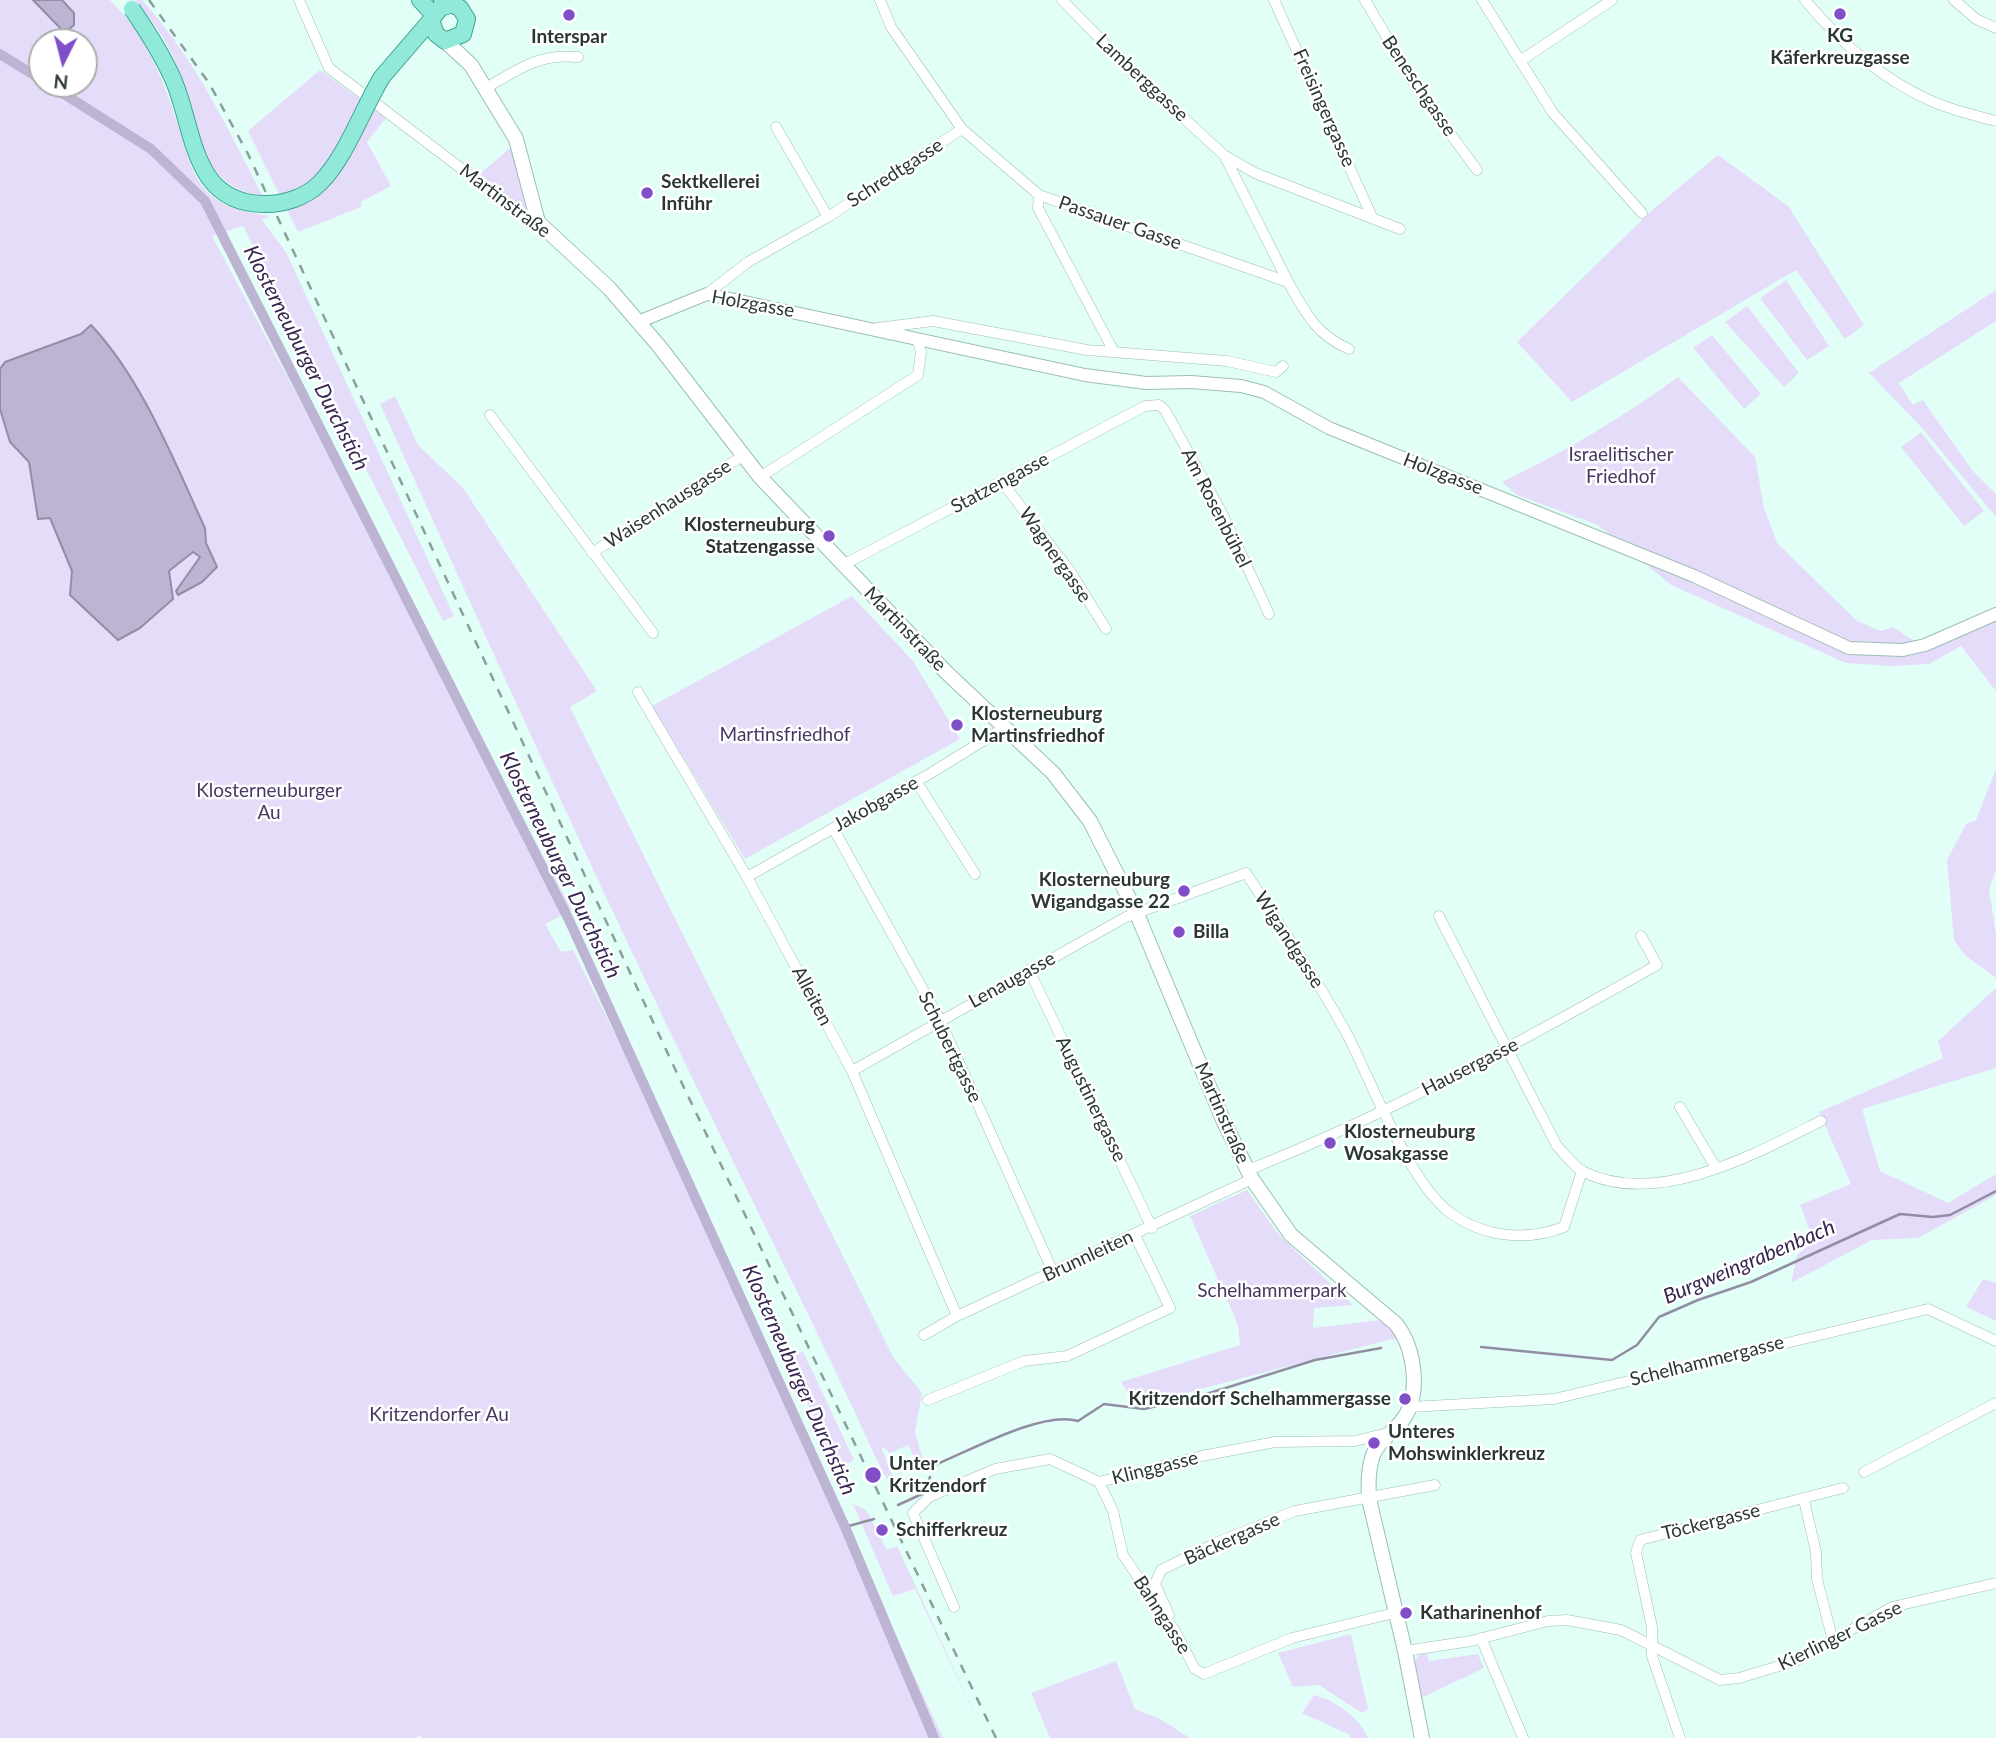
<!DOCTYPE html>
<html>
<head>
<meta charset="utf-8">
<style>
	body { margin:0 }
	#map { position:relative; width:1996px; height:1738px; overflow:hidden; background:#e2fff7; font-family:Lato,sans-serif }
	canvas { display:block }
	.north { position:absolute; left:28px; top:28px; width:70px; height:70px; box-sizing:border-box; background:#fff; border:2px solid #aaafae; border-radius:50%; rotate:186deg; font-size:19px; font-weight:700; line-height:28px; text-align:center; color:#2a3835 }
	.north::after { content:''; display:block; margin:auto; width:24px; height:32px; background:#804fc7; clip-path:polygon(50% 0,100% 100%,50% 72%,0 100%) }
</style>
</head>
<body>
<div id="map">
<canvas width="1996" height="1738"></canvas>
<div class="north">N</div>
</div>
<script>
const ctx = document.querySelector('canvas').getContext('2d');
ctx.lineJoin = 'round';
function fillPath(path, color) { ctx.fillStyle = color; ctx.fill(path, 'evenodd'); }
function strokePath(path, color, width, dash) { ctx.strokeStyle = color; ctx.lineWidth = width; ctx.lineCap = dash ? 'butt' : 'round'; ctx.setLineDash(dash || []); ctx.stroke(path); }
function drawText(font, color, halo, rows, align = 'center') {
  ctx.font = font + ' Lato,sans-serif'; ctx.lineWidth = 5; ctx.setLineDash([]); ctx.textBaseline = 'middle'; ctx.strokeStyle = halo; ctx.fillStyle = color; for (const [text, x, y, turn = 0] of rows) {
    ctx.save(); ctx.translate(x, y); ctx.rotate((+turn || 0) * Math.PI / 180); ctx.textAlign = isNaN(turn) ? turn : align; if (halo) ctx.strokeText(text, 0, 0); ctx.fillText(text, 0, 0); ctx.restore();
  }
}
const green = new Path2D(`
	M 0,0 L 33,0 L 65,33 L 74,13 L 62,0 L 110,0 C 140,29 159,68 172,107 C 194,171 191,207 271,216 L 262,220 L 286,252 L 454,616 L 443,621 L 243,226 L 212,236 L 572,910 L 545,924 L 561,952 L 573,950 L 639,1082 L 943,1738 L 422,1738 L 420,1735 L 416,1738 L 0,1738 L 0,409 L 10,442 L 29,462 L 38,518 L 50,518 L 72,571 L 70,595 L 118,640 L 140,628 L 172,600 L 169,571 L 193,551 L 200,557 L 176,591 L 178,595 L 216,567 L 206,543 L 205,528 L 156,424 L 91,325 L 81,334 L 5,362 L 0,369 ZM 42,42 L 84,42 L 84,84 L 42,84 Z
	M 134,0 L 142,0 C 194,57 228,128 263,197 C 196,186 198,120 178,68 C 169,44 151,18 134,0 Z
	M 320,70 L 386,118 L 367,142 L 391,186 L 361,202 L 361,207 L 298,232 L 248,131 Z
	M 511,147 L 533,216 L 480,174 Z
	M 1718,155 L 1788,206 L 1864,325 L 1845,339 L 1796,270 L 1572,402 L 1517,342 L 1651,211 Z
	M 1786,280 L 1829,346 L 1807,360 L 1760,298 Z
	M 1996,290 L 1996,321 L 1899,383 L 1913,405 L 1923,400 L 1972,470 L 1996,494 L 1996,517 L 1923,429 L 1869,373 Z
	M 1747,306 L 1799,373 L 1784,387 L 1725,322 Z
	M 1712,335 L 1761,394 L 1744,409 L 1693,348 Z
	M 1678,377 L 1755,457 L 1764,508 L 1777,543 L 1857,621 L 1881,631 L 1893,627 L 1927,649 L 1996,619 L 1996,691 L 1961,646 L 1929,664 L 1891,666 L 1846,663 L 1671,585 L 1598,525 L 1517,495 L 1502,482 C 1564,452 1622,418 1678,377 Z
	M 395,396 L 418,445 L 463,488 L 597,691 L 570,707 L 893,1357 L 922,1393 L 915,1432 L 923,1460 L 920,1468 L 908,1445 L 890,1453 L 881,1446 L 894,1480 L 890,1482 L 882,1471 C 805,1302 719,1137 640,969 C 551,782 466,593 380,404 Z
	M 1921,432 L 1984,511 L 1964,526 L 1901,447 Z
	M 852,596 L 913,661 L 960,739 L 745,859 L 652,706 Z
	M 1996,769 L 1996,870 L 1989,889 L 1996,934 L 1996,978 L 1965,955 L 1954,940 L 1947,860 L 1966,824 L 1976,820 Z
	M 1996,988 L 1996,1068 L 1862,1109 L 1880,1171 L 1948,1203 L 1996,1174 L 1996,1195 L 1918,1238 L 1872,1240 L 1791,1283 L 1797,1255 L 1814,1241 L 1800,1205 L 1851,1184 L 1819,1112 L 1943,1058 L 1938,1041 Z
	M 1247,1190 L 1278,1234 L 1353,1305 L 1314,1308 L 1313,1328 L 1380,1320 L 1391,1326 L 1402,1339 L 1388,1340 L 1136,1406 L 1121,1382 L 1240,1345 L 1238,1325 L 1190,1216 Z
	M 1983,1279 L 1996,1283 L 1996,1321 L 1966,1307 Z
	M 803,1351 L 854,1460 L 836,1469 L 788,1358 Z
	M 853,1504 L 866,1510 L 887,1550 L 897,1546 L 986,1738 L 915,1589 L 893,1596 Z
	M 1351,1634 L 1368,1709 L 1362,1713 L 1319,1685 L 1293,1687 L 1278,1653 Z
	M 1427,1653 L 1429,1661 L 1478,1654 L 1484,1668 L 1419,1699 L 1413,1663 L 1420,1654 Z
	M 1116,1661 L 1135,1709 L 1160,1719 L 1190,1738 L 1050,1738 L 1031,1693 Z
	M 1314,1695 C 1334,1699 1361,1719 1368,1738 L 1349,1738 L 1350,1735 L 1302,1713 Z`);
const water = new Path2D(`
	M 33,0 L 62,0 L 74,13 L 74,25 L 65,33 Z
	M 91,325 C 142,379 174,461 205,528 L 206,543 L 217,567 L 202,582 L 178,595 L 176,591 L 200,557 L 193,552 L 169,571 L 173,599 L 140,628 L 118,640 L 70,595 L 72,571 L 50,518 L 38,519 L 29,462 L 10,442 L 0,409 L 0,369 L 5,362 L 81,334 Z`);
const stream = new Path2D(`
	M 1481,1347 L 1612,1360 L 1637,1345 L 1659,1317 L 1698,1300 L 1751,1282 L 1900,1214 L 1933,1217 L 1950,1215 L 1996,1191
	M 933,1471 L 935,1465 C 969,1451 1043,1410 1078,1421 L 1104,1404 L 1144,1409 L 1200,1396 L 1315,1360 L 1381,1348
	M 927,1486 L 930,1477
	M 898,1505 L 922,1494
	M 845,1527 L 874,1519`);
const canal = new Path2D(`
	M 0,54 L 42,80
	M 48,84 L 151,149 L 205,201 L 570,922 L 845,1527 L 934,1738`);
const minor = new Path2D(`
	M 299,0 L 329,68 L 525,217 L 538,222
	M 880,0 L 891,27 L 962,129 L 1039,195
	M 1062,0 L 1131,70 L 1224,155
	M 1274,0 L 1372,217
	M 1365,0 L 1416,87 L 1477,170
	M 1482,0 L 1553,113 L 1642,213
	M 1805,0 C 1839,41 1880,78 1929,100 C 1950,110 1974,115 1996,121
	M 1954,0 L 1976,19 L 1996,28
	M 1520,61 L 1612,0
	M 486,88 C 519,69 539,53 578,57
	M 776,127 L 828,217
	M 1288,282 L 1224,155 L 1255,173 L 1400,229
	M 707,294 L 748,262 L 828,217 L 962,129
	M 877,328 L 933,321 L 1087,350 L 1227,361 L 1276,372 L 1283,366
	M 1114,352 L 1038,208 L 1039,195 L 1288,282 C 1305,312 1316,335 1349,349
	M 490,415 L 653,633
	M 760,477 L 918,375 L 921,352 L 917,339
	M 1002,482 L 1070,571 L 1106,629
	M 592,553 L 744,455
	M 843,565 L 1145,406 L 1159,405 L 1165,410 L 1224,517 L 1269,614
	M 638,692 L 747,877 L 852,1071 L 957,1316
	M 916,781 L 975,874
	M 833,828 L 940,1020 L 1053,1272
	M 747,877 L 931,773 L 1004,728
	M 1439,916 L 1557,1146 C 1565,1154 1574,1167 1584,1172 C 1657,1208 1755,1154 1821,1121
	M 1029,970 L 1152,1228
	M 852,1071 L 1126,917 L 1246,873 C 1281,927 1318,980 1348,1036 C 1372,1083 1409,1181 1448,1211 C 1481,1237 1525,1242 1564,1227 L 1582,1171
	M 1680,1107 L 1716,1168
	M 1248,1170 C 1390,1114 1524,1040 1657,965 L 1641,936
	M 924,1335 L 957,1316 L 1252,1179
	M 928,1400 L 1024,1361 L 1067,1356 L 1170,1308 L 1135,1235
	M 1410,1407 L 1554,1399 L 1928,1309 L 1996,1341
	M 1864,1472 L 1996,1403
	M 1099,1482 L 1113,1511 L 1123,1555 L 1175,1631 L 1195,1669 L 1204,1674 L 1292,1638 L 1394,1613
	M 1804,1500 L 1816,1552 L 1817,1579 L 1833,1641
	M 954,1607 L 913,1513 L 929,1497 L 995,1469 L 1050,1459 L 1099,1482 L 1202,1456 L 1275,1442 L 1355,1441 L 1387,1433
	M 1169,1615 L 1155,1584 L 1161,1570 L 1218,1542 L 1295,1511 L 1435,1485
	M 1481,1638 L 1523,1738
	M 1405,1651 L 1471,1641 L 1548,1621 L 1567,1620 L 1621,1630 L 1720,1680 L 1739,1678 L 1796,1661 L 1892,1607 L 1996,1583
	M 1680,1738 L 1652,1656 L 1652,1627 L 1636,1553 L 1640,1540 L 1843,1488`);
const tertiary = new Path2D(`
	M 638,322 L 707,294 L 1085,375 L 1146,383 L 1191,382 L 1241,386 L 1264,392 L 1329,428 L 1694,576 L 1849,648 L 1903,650 L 1925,645 L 1996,614`);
const secondary = new Path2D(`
	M 445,41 L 471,65 L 516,139 L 538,222 L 609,288 L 659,346 L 760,477 L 947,673 L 1053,773 L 1090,821 L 1137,914 L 1224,1122 L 1252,1179 L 1291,1235 L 1396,1324 C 1415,1348 1422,1397 1401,1422 C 1392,1433 1378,1441 1373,1455 C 1368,1469 1368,1484 1369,1499 L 1405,1651 L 1422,1738`);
const primary = new Path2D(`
	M 420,0 L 433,14
	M 442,0 L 460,8 L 467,19 L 463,34 L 445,41 L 436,34 L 431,20 L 440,8 L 450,5
	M 382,77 L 431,20`);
const rail = new Path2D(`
	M 149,0 L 209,83 L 248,154 L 676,1071 L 996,1738`);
const primaryBridge = new Path2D(`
	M 132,9 C 147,31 162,54 173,79 C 195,129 191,205 266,204 C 285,204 306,197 320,183 C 346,157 362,110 382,77`);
const markers = [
	[1840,14,7,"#804fc7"],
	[569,15,7,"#804fc7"],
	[647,193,7,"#804fc7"],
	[829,536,7,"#804fc7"],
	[957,725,7,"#804fc7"],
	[1184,891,7,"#804fc7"],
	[1179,932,7,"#804fc7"],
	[1330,1143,7,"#804fc7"],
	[1405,1399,7,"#804fc7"],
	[1374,1443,7,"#804fc7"],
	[873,1475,9,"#804fc7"],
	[882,1530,7,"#804fc7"],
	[1406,1613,7,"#804fc7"]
];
const poiNames = [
	["KG",1840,36,"center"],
	["Käferkreuzgasse",1840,58,"center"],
	["Interspar",569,37,"center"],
	["Sektkellerei",661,182],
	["Inführ",661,204],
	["Klosterneuburg",815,525,"right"],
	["Statzengasse",815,547,"right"],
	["Klosterneuburg",971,714],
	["Martinsfriedhof",971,736],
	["Klosterneuburg",1170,880,"right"],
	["Wigandgasse 22",1170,902,"right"],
	["Billa",1193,932],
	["Klosterneuburg",1344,1132],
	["Wosakgasse",1344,1154],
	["Kritzendorf Schelhammergasse",1391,1399,"right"],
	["Unteres",1388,1432],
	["Mohswinklerkreuz",1388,1454],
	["Unter",889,1464],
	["Kritzendorf",889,1486],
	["Schifferkreuz",896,1530],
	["Katharinenhof",1420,1613]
];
const streetNames = [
	["Lamberggasse",1142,78,43],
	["Beneschgasse",1419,86,56],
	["Freisingergasse",1324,108,66],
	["Schredtgasse",895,173,-33],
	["Martinstraße",505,201,37],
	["Passauer Gasse",1120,223,19],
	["Holzgasse",753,304,10],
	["Holzgasse",1443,474,21],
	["Statzengasse",1000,483,-28],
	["Waisenhausgasse",668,504,-33],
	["Am Rosenbühel",1216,508,63],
	["Wagnergasse",1055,555,55],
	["Martinstraße",905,629,46],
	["Jakobgasse",876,804,-29],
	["Wigandgasse",1289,940,57],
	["Lenaugasse",1012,980,-29],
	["Alleiten",812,996,62],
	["Schubertgasse",950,1047,64],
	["Hausergasse",1470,1067,-27],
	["Augustinergasse",1091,1099,64],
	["Martinstraße",1222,1113,66],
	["Brunnleiten",1088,1256,-25],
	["Schelhammergasse",1707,1361,-14],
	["Klinggasse",1155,1468,-14],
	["Töckergasse",1711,1522,-14],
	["Bäckergasse",1232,1539,-24],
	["Bahngasse",1162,1615,57],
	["Kierlinger Gasse",1840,1636,-26]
];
const parkNames = [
	["Israelitischer",1621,455],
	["Friedhof",1621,477],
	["Martinsfriedhof",785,735],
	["Klosterneuburger",269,791],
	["Au",269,813],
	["Schelhammerpark",1272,1291],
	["Kritzendorfer Au",439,1415]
];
const waterNames = [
	["Klosterneuburger Durchstich",306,358,63],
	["Klosterneuburger Durchstich",560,865,64],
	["Burgweingrabenbach",1749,1262,-23],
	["Klosterneuburger Durchstich",799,1380,66]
];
fillPath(green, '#e5dcfa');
fillPath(water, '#bdb3d3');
strokePath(water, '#918ea4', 2);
strokePath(stream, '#918ea4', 2.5);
strokePath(canal, '#bdb3d3', 10);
strokePath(minor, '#9bbeb5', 11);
strokePath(tertiary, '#9bbeb5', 14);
strokePath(secondary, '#9bbeb5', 16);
strokePath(primary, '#3ea290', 18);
strokePath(minor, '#fff', 10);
strokePath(tertiary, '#fff', 12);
strokePath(secondary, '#fff', 14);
strokePath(primary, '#91e9da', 16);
strokePath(rail, '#899f99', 2.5, [9, 9]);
strokePath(primaryBridge, '#3ea290', 18, []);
strokePath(primaryBridge, '#91e9da', 16);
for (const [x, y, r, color] of markers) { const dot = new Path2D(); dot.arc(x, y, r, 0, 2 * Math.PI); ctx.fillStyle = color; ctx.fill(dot); strokePath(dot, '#fff', 2.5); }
drawText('bold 19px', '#2a3835', '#fff', poiNames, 'left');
drawText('19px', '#2a3835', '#fff', streetNames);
drawText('19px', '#473763', '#fff', parkNames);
drawText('italic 21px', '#362650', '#fff', waterNames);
</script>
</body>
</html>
